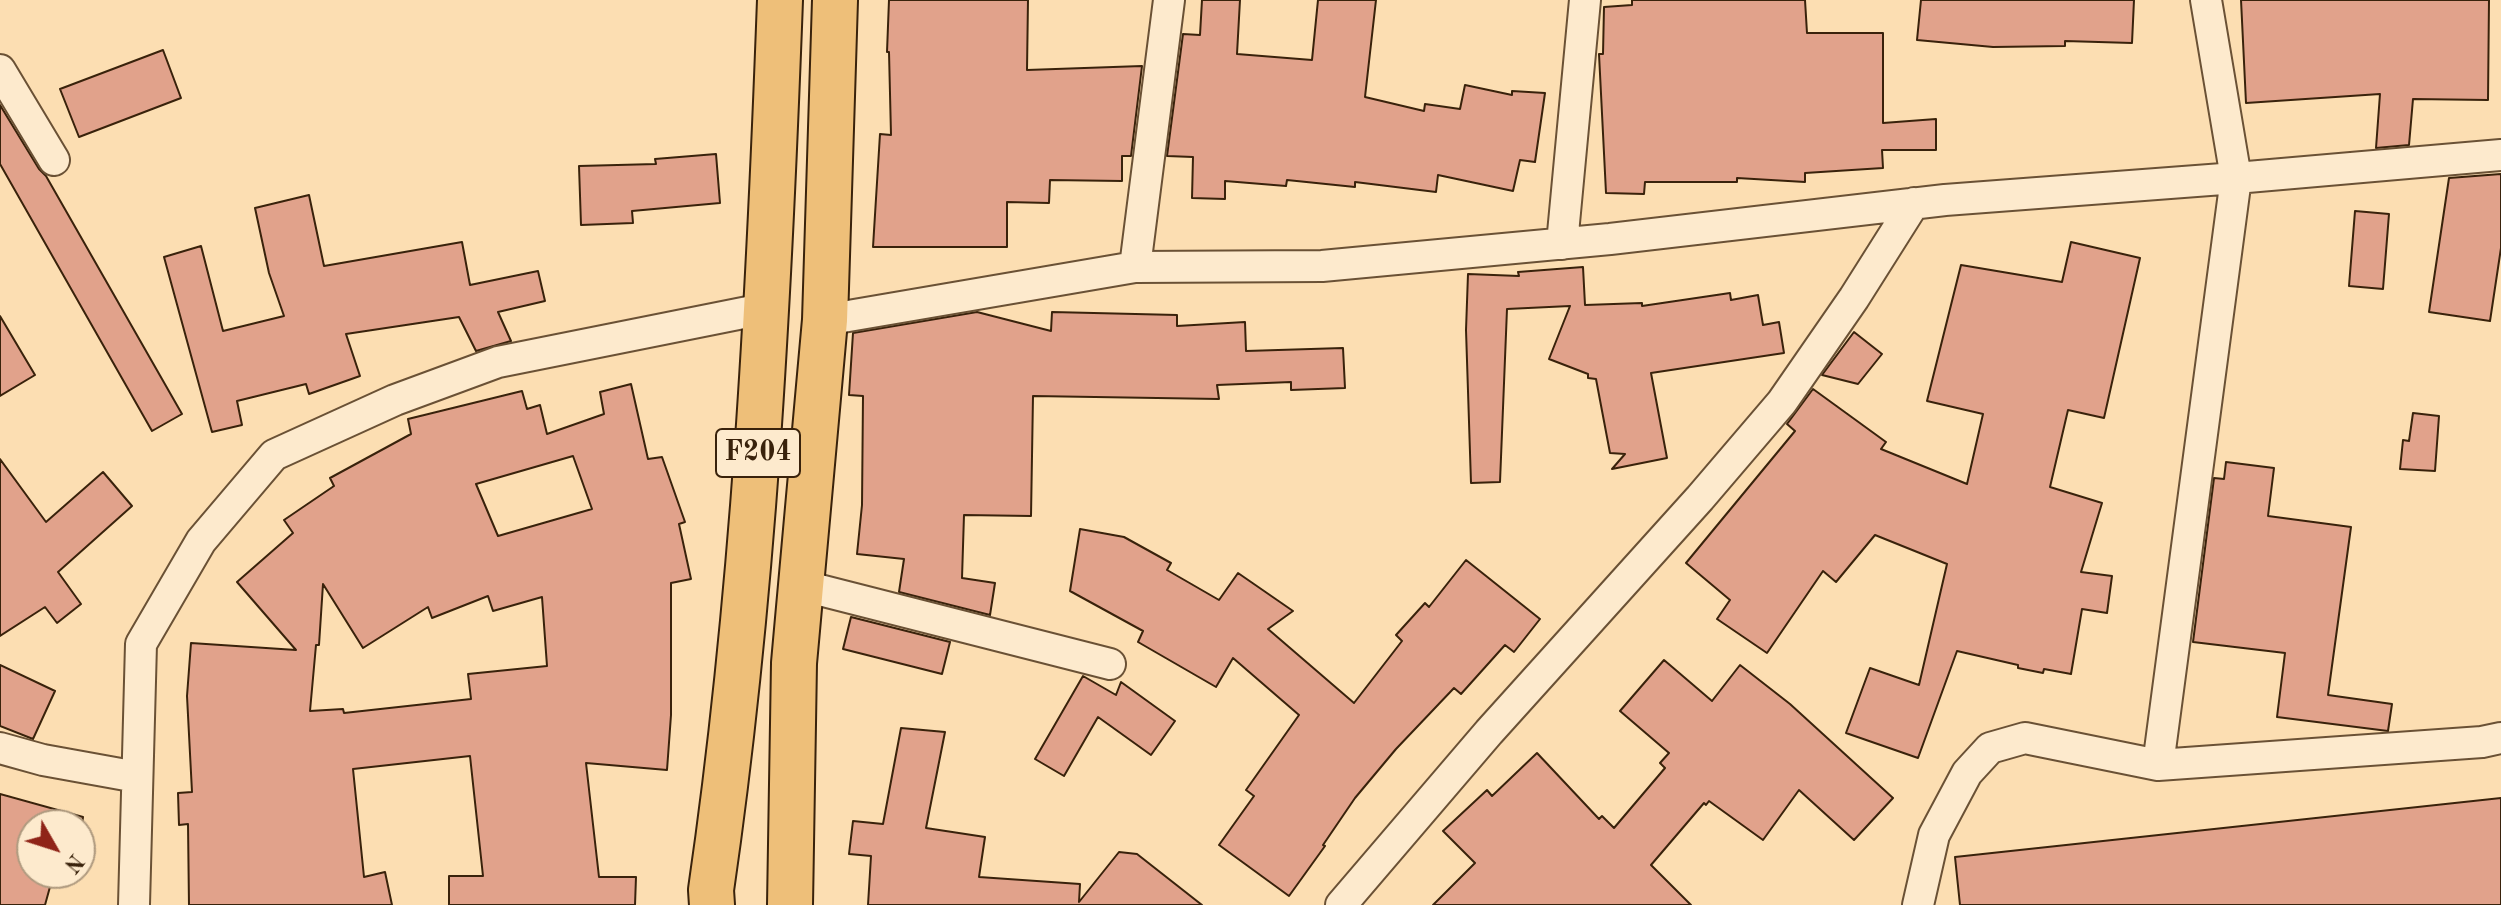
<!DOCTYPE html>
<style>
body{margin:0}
#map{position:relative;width:2501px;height:905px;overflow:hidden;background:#fcdeb2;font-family:"Old Standard TT",serif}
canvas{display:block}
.north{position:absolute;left:16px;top:809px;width:80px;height:80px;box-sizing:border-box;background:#fdeacd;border:2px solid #af9a7f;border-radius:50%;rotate:129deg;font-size:22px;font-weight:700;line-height:32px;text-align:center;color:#39220b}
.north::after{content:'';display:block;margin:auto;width:28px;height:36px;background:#8f2418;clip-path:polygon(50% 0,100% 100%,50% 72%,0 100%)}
</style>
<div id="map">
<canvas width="2501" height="905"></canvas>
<div class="north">N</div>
</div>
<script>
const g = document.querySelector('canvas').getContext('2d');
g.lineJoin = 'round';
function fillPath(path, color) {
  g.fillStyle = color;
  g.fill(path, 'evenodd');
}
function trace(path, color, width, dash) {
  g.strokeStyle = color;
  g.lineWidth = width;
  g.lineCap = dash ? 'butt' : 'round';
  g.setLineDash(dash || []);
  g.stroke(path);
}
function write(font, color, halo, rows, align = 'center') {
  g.font = font + ' "Old Standard TT",serif';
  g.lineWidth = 6;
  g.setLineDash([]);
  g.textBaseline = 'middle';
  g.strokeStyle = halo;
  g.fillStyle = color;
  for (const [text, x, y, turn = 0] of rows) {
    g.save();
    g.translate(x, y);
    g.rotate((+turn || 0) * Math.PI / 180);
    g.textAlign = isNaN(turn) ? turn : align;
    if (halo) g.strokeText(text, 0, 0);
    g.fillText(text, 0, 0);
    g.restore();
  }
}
const building = new Path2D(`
 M889,0H1028L1027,70L1142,66L1131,156H1122V181L1050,180L1049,203L1007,202V247H873L880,134L891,135L889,52H887Z
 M1202,0H1240L1237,54L1312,60L1318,0H1376L1365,97L1424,111L1425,104L1460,109L1465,85L1512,95V91L1545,93L1535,162L1520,160L1513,191L1438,175L1436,192L1355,182V187L1287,180L1286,186L1225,181V199L1192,198L1193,157L1167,156L1183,34L1200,35Z
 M1632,0H1805L1807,33H1883V123L1936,119V150H1882L1883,168L1805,173V182L1737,178V182H1645L1644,194L1606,193L1599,54H1603L1604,7L1632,5Z
 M1921,0H2134L2132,43L2065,41V46L1993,47L1917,40Z
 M2241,0H2489L2488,100L2413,99L2409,145L2376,148L2380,94L2246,103Z
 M163,50L181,98L79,137L60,89Z
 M0,105L39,169L46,176L182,414L152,431L0,164Z
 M716,154L720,203L632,211L633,223L581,225L579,166L656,164L655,159Z
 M2501,174V248L2490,321L2429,312L2449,178Z
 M309,195L324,266L462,242L470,285L538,271L545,301L498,312L511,341L476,351L459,317L346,334L360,376L309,394L306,384L237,401L242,425L212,432L164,257L201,246L223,331L284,316L269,273L255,208Z
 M2355,211L2389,214L2383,289L2349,286Z
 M2071,242L2140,258L2104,418L2068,410L2050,487L2102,503L2081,572L2112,576L2107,613L2082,609L2071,674L2044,669L2043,673L2018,668V665L1957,651L1918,758L1846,733L1870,668L1919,685L1947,564L1875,535L1836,582L1823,571L1767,653L1717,619L1730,600L1686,563L1795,431L1787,424L1813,389L1886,442L1881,449L1967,484L1983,414L1927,401L1961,265L2062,282Z
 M1583,267L1585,305L1642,303V306L1730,293L1731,300L1758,295L1763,325L1779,322L1784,353L1651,373L1667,458L1612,469L1625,454L1610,453L1596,379L1588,378V374L1549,359L1570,306L1507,309L1500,482L1471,483L1466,330L1468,274L1519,276L1518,272Z
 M977,312L1051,331L1052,312L1177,315V326L1245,322L1246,351L1343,348L1345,388L1291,390V382L1217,385L1219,399L1033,396L1031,516L964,515L962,578L995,583L990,615L899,592L904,559L857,554L862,505L863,396L849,395L853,333Z
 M0,316L35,375L0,396Z
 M1854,332L1882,354L1858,384L1822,375Z
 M631,384L648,459L662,457L685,522L679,524L691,579L671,583V715L667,770L586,763L599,877H636L635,905H449V876H483L470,756L353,769L364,877L385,872L392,905H189L188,824L179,825L178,793L192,792L187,696L191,643L296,650L237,582L293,533L284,520L334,486L330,478L411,434L408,419L522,391L527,409L540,405L547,434L604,414L600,392ZM573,456L592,509L498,536L476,484ZM323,584L363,648L428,607L432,618L488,596L493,611L542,597L547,666L468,674L471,699L344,713L343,709L310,711L316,645H319Z
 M2413,413L2439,416L2435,471L2400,469L2403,440L2409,441Z
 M0,459L46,522L103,472L132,506L58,572L81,604L57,623L45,607L0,636Z
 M2226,462L2274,468L2268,516L2351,527L2328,695L2392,704L2388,731L2277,717L2285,653L2193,642L2214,478L2224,479Z
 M1080,529L1124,537L1171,563L1167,570L1219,600L1238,573L1293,611L1268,629L1354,703L1402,641L1396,635L1425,603L1429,607L1466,560L1540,619L1514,652L1505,645L1461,694L1454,688L1396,749L1355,798L1323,845L1325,846L1289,896L1219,845L1254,796L1246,790L1299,715L1233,658L1216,687L1138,642L1143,631L1070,591Z
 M851,617L950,642L942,674L843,649Z
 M1664,660L1712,701L1740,665L1790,704L1893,798L1854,840L1799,790L1763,840L1709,801L1706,805L1704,803L1651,865L1691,905H1433L1475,863L1443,831L1487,790L1492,796L1537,753L1599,819L1602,816L1614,828L1665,768L1660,763L1669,753L1620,711Z
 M0,665L55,691L33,739L0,726Z
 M1083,676L1116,695L1121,682L1175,721L1151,755L1098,717L1064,776L1035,759Z
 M901,728L945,732L926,828L985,837L979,877L1080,884L1079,902L1119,852L1137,854L1202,905H868L871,856L849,854L853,821L883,824Z
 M0,794L83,817L82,825H32V873L53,876L45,905H0Z
 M2501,798V905H1960L1955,857Z`);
fillPath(building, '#e1a28b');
trace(building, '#39220b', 2);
const minor = new Path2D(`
 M0,70L54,160
 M1562,244L1585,0
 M1135,267L1169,0
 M825,320L1135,267L1322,266L1610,239L1945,200L2236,178L2501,155
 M800,585L1110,664
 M0,748L43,760L137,777
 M2158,765L2236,178L2206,0
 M134,905L141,644L201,541L274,455L395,400L498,362L768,308
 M1341,905L1489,732L1700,498L1782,402L1854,298L1914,203
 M1918,905L1934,835L1967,773L1990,748L2025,738L2158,765L2482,742L2501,738`);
const primary = new Path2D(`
 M712,905L711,890C754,595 769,298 780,0
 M790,905L794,663L825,320L835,0`);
trace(minor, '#6a5135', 34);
trace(primary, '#39220b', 48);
trace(minor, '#fdeacd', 30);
trace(primary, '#eebf79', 44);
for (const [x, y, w] of [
 [758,453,84]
]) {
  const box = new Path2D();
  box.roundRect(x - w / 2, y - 24, w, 48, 6);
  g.fillStyle = '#fdeacd';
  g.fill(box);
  trace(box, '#39220b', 2);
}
write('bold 28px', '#39220b', null, [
 ["F204",758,453]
]);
</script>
